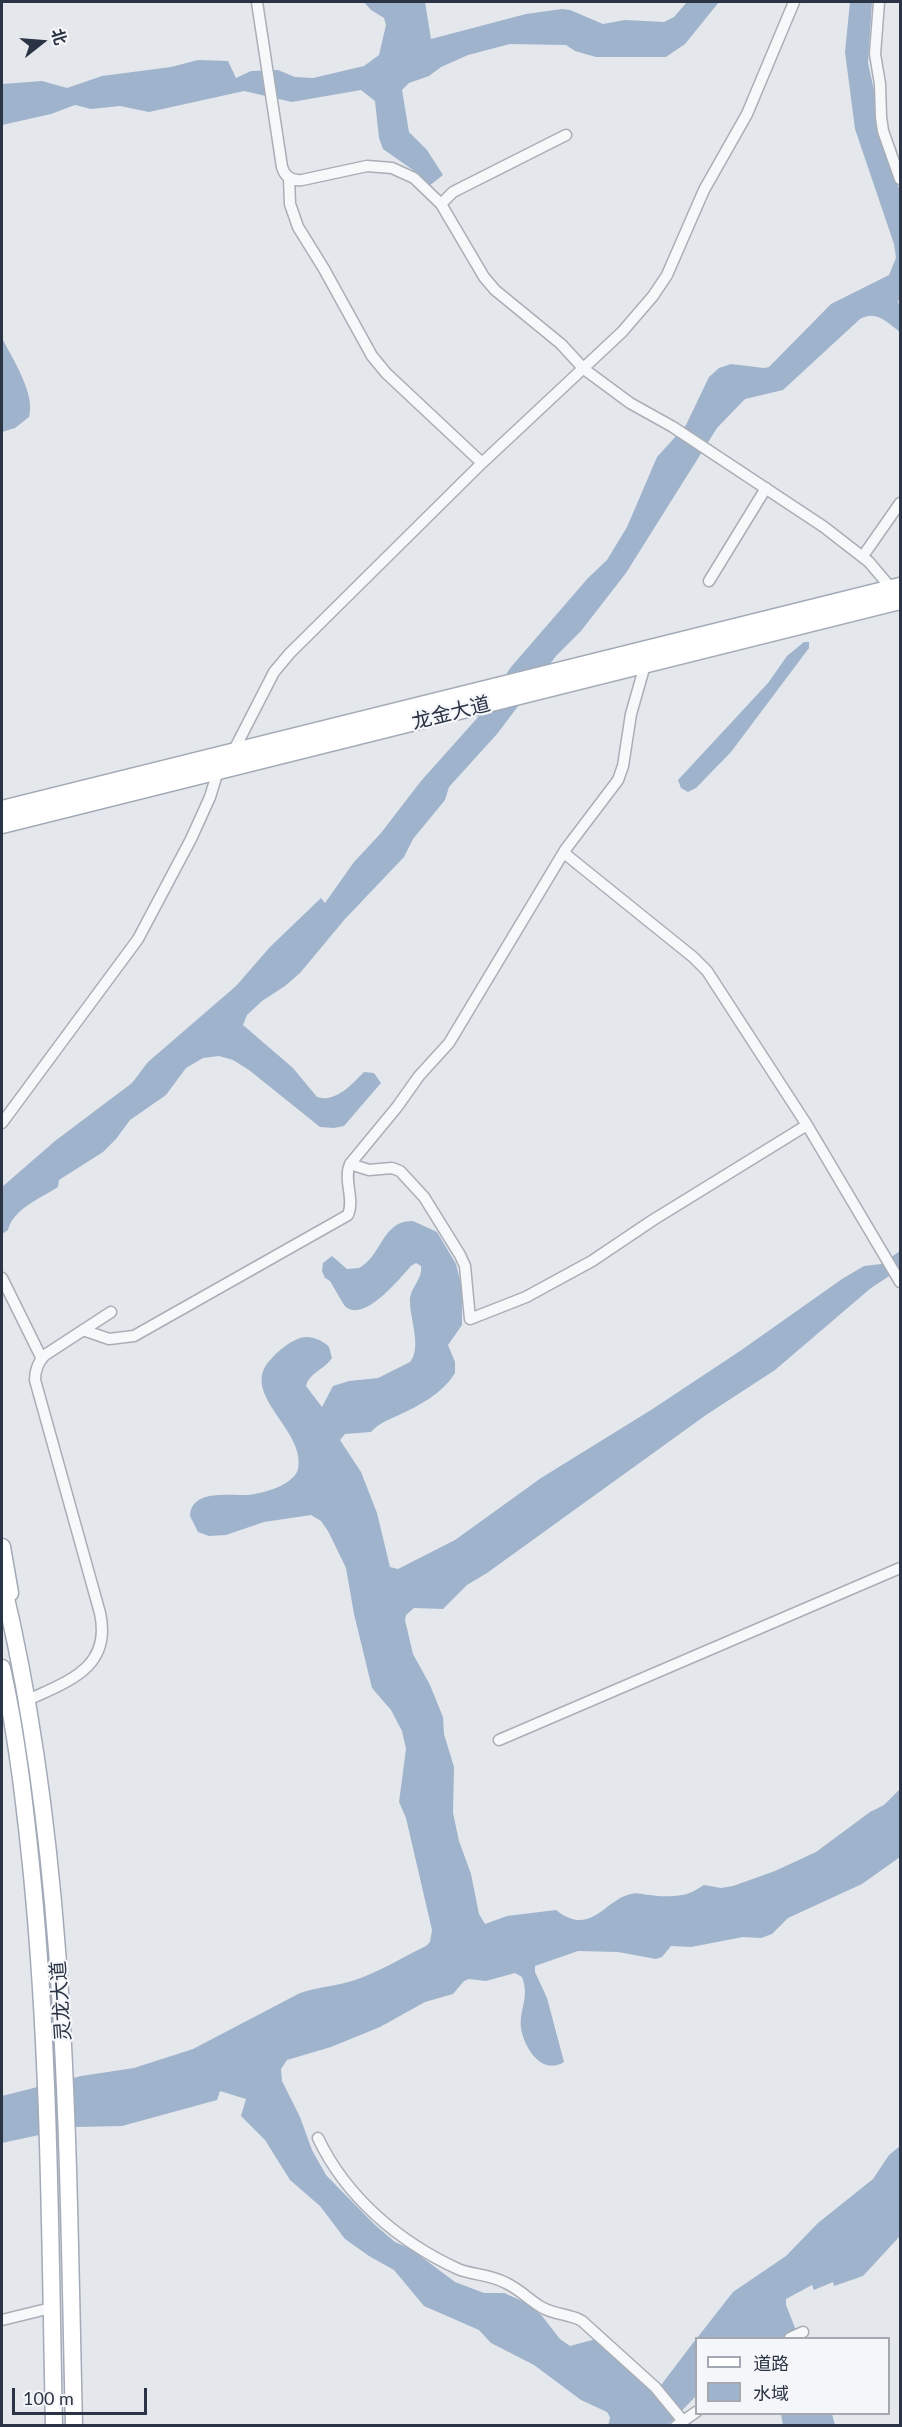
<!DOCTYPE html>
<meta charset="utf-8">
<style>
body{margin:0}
#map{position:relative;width:902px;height:2427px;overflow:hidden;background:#e4e7ec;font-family:Lato,"Noto Sans SC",sans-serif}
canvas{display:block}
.frame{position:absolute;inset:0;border:3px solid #2b3445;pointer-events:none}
.legend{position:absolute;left:695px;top:2337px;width:195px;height:78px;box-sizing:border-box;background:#f4f6f9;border:2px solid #a4a8b1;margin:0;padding:8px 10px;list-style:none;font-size:18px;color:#2b3445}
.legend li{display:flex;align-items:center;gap:12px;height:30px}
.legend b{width:30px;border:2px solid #a4a8b1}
.north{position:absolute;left:12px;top:12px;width:60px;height:60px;-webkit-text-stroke:4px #f4f6f9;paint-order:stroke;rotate:73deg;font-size:16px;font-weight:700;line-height:24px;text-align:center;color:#2b3445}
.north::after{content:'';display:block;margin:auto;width:21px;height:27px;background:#2b3445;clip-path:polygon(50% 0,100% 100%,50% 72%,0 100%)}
.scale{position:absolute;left:12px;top:2388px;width:135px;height:27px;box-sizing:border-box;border:3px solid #2b3445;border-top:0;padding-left:8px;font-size:18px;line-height:21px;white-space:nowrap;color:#2b3445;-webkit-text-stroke:4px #f4f6f9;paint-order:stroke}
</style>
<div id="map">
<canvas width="902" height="2427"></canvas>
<div class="frame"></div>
<ul class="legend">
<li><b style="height:8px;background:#fff"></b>道路</li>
<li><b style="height:16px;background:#9fb4cc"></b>水域</li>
</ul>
<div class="north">北</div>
<div class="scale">100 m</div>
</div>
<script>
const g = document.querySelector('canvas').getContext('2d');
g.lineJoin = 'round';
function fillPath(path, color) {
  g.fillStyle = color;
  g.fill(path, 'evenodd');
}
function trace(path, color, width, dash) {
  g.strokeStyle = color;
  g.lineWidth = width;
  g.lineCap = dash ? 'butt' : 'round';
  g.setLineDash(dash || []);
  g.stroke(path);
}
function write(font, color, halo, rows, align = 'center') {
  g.font = font + ' Lato,"Noto Sans SC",sans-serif';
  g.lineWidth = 4.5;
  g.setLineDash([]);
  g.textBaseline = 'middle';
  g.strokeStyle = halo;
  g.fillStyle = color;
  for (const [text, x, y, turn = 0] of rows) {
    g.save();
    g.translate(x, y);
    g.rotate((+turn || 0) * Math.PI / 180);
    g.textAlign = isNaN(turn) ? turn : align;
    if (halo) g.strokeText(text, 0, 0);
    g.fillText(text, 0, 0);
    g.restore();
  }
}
fillPath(new Path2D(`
 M364,2H425L431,39L526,14L562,9L570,10L603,24L625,20L664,22L674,17L687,2H719L685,44L666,57H596L575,51L566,45L510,44L468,55L441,67L429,76L409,83L402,90L409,132L427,150L443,175L429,186L413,170L383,149L379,138L375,101L361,90L292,102L244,91L149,112L120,106L91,109L75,105L51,114L2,125V84L42,81L67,88L102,76L171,67L198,60L228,61L236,78L251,71L278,70L295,77L313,78L364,66L379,55L386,25L384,18L371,10Z
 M850,2H872L868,63L876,99L878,132L900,191V297L898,302L900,307V332C886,322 877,310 860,319L783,390L745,399L717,428L626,573L581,631L556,656L497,734L449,787L445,800L413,839L404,857L345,919L300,973L285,986L262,1001L247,1015L243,1025L293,1068L317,1097C336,1103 352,1084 364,1072L374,1073L381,1083L344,1126L334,1128L320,1127L249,1070L233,1060L219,1056L203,1058L186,1068L166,1095L130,1120L116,1139L103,1152L59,1180L58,1187C41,1198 13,1209 8,1230L2,1234V1187L55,1141L132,1083L148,1062L236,986L270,947L321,898L325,903L354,862L381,833L421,781L479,716L511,667L588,578L607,560L627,527L657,457L686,425L709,377L719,368L731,364L764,368L769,367L831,304L889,275L896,258L894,244L855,129L845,52Z
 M2,338C12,358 36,394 29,417L15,428L2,432Z
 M804,642H809V648L731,752L696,788L688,792L681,788L678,780L768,683L787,656Z
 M413,1221L437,1232L456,1264L462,1288V1325L448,1345L455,1362V1373C442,1394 420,1405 399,1415C388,1420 379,1423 371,1432L345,1434L340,1440L361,1472L377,1513L390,1567L398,1569L455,1540L541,1478L651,1410L740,1351L842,1279L864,1266L881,1264L900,1251V1269L871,1288L775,1370L706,1415L487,1573L467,1585L443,1609L414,1608L406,1615L405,1620L413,1654L430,1685L443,1717L444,1734L454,1767L453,1813L459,1841L471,1874L479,1914L485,1924L507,1916L556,1910C591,1938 605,1899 631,1894C638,1892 643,1895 650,1895C661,1897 682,1897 692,1892C697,1890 700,1887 704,1885L721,1888L733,1886L775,1871L816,1852L870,1812L884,1805L900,1789V1857L862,1884L788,1918L772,1934L761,1938L743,1937L691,1947L671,1946L662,1957L656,1959L618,1952L578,1951L535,1966V1972L547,1998L564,2062C542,2076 524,2048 521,2028C519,2008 530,1999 522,1977L515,1973L486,1981L469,1979L464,1981L453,1994L425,2002L380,2027L331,2047L287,2060L281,2069L282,2081L300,2117L312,2150L326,2175L374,2224L395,2242L411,2249L455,2282L484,2293H504L529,2304L542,2316L560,2339L570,2346L596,2339L655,2393L696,2339V2396L668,2425H606L609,2423L610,2417L607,2412L581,2400L534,2365L491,2343L479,2330L424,2306L394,2270L369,2256L345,2239L320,2206L290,2180L265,2140L241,2116L246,2099L220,2091L217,2100L122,2126L76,2127L2,2143V2096L81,2076L134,2068L193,2049L300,1993C318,1987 337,1986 355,1980C379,1972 403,1957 426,1946L430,1942L432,1930L406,1818L399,1802L406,1749L402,1731L391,1710L372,1688L354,1614L346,1568L328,1531L321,1521L311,1515L264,1522L226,1535L209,1536L198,1532L190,1516C191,1489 229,1496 247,1495C262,1494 294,1485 298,1469C307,1430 237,1394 271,1359C279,1350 289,1342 300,1338C310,1335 322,1340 329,1347L332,1358C325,1369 309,1373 306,1386L322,1407L333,1386L349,1381L378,1378L410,1362C422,1348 410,1319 410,1302C409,1288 423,1280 421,1266L416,1263L411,1266C400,1278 362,1326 344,1305L330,1281L325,1278L322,1271L323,1263L332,1256L347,1269L359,1268C382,1256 382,1220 413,1221Z
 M900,2146V2236L863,2276L834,2286L833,2282L814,2290L812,2285L786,2299V2305L799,2338H697L733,2292L786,2256L818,2223L873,2179L889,2155Z
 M781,2414H832L835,2425H783Z`), '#9fb4cc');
const street = new Path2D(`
 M257,2L282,167C285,177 292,181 302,180L367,166L392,168L414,178L441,204L484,277L495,290L561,344L584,369L630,403L673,427L824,527L869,562L891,588
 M879,2L875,54L880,84L881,117L883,131L900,179
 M289,178L290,204L298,227L324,269L372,356L386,373L482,463
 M441,204L453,192L566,135
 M863,556L900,503
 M709,581L766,488
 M233,752L274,672L290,653L482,463L622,332L653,296L667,275L704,190L747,114L794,2
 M564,853L693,957L707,971L807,1125L900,1282
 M2,1123L138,939L191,839L210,797L218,771
 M350,1164L369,1170L392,1168L400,1171L424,1197L460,1255L465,1266L470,1319L526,1297L592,1261L653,1220L807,1125
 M2,1278L42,1359
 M83,1330L109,1339L134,1336L348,1215C355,1199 343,1180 350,1164L397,1107L419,1076L449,1043L565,850L618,780L623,766L631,714L645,665
 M28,1700C68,1681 112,1668 100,1613L35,1380C35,1370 38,1362 45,1355L111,1312
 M499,1740L900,1568
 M318,2138C346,2197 399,2242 458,2269C472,2275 489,2274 506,2283C521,2290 530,2301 543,2308C556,2315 570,2314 582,2321L655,2387L683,2421
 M2,2320L51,2308
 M790,2338L803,2332
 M676,2426L696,2412`);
const primary = new Path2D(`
 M2,809L900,586
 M2,825L900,601
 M2,1547L10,1593
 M2,1581C69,1858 67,2142 74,2426
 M2,1668C17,1736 25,1806 32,1875C50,2058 50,2242 54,2426`);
trace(street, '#a9aeb7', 13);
trace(primary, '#a3abb8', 19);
trace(street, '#f7f8fa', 10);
trace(primary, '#fff', 16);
write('20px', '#2b3445', '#f4f6f9', [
 ["龙金大道",451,713,-14],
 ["灵龙大道",61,2001,-94]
]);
</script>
